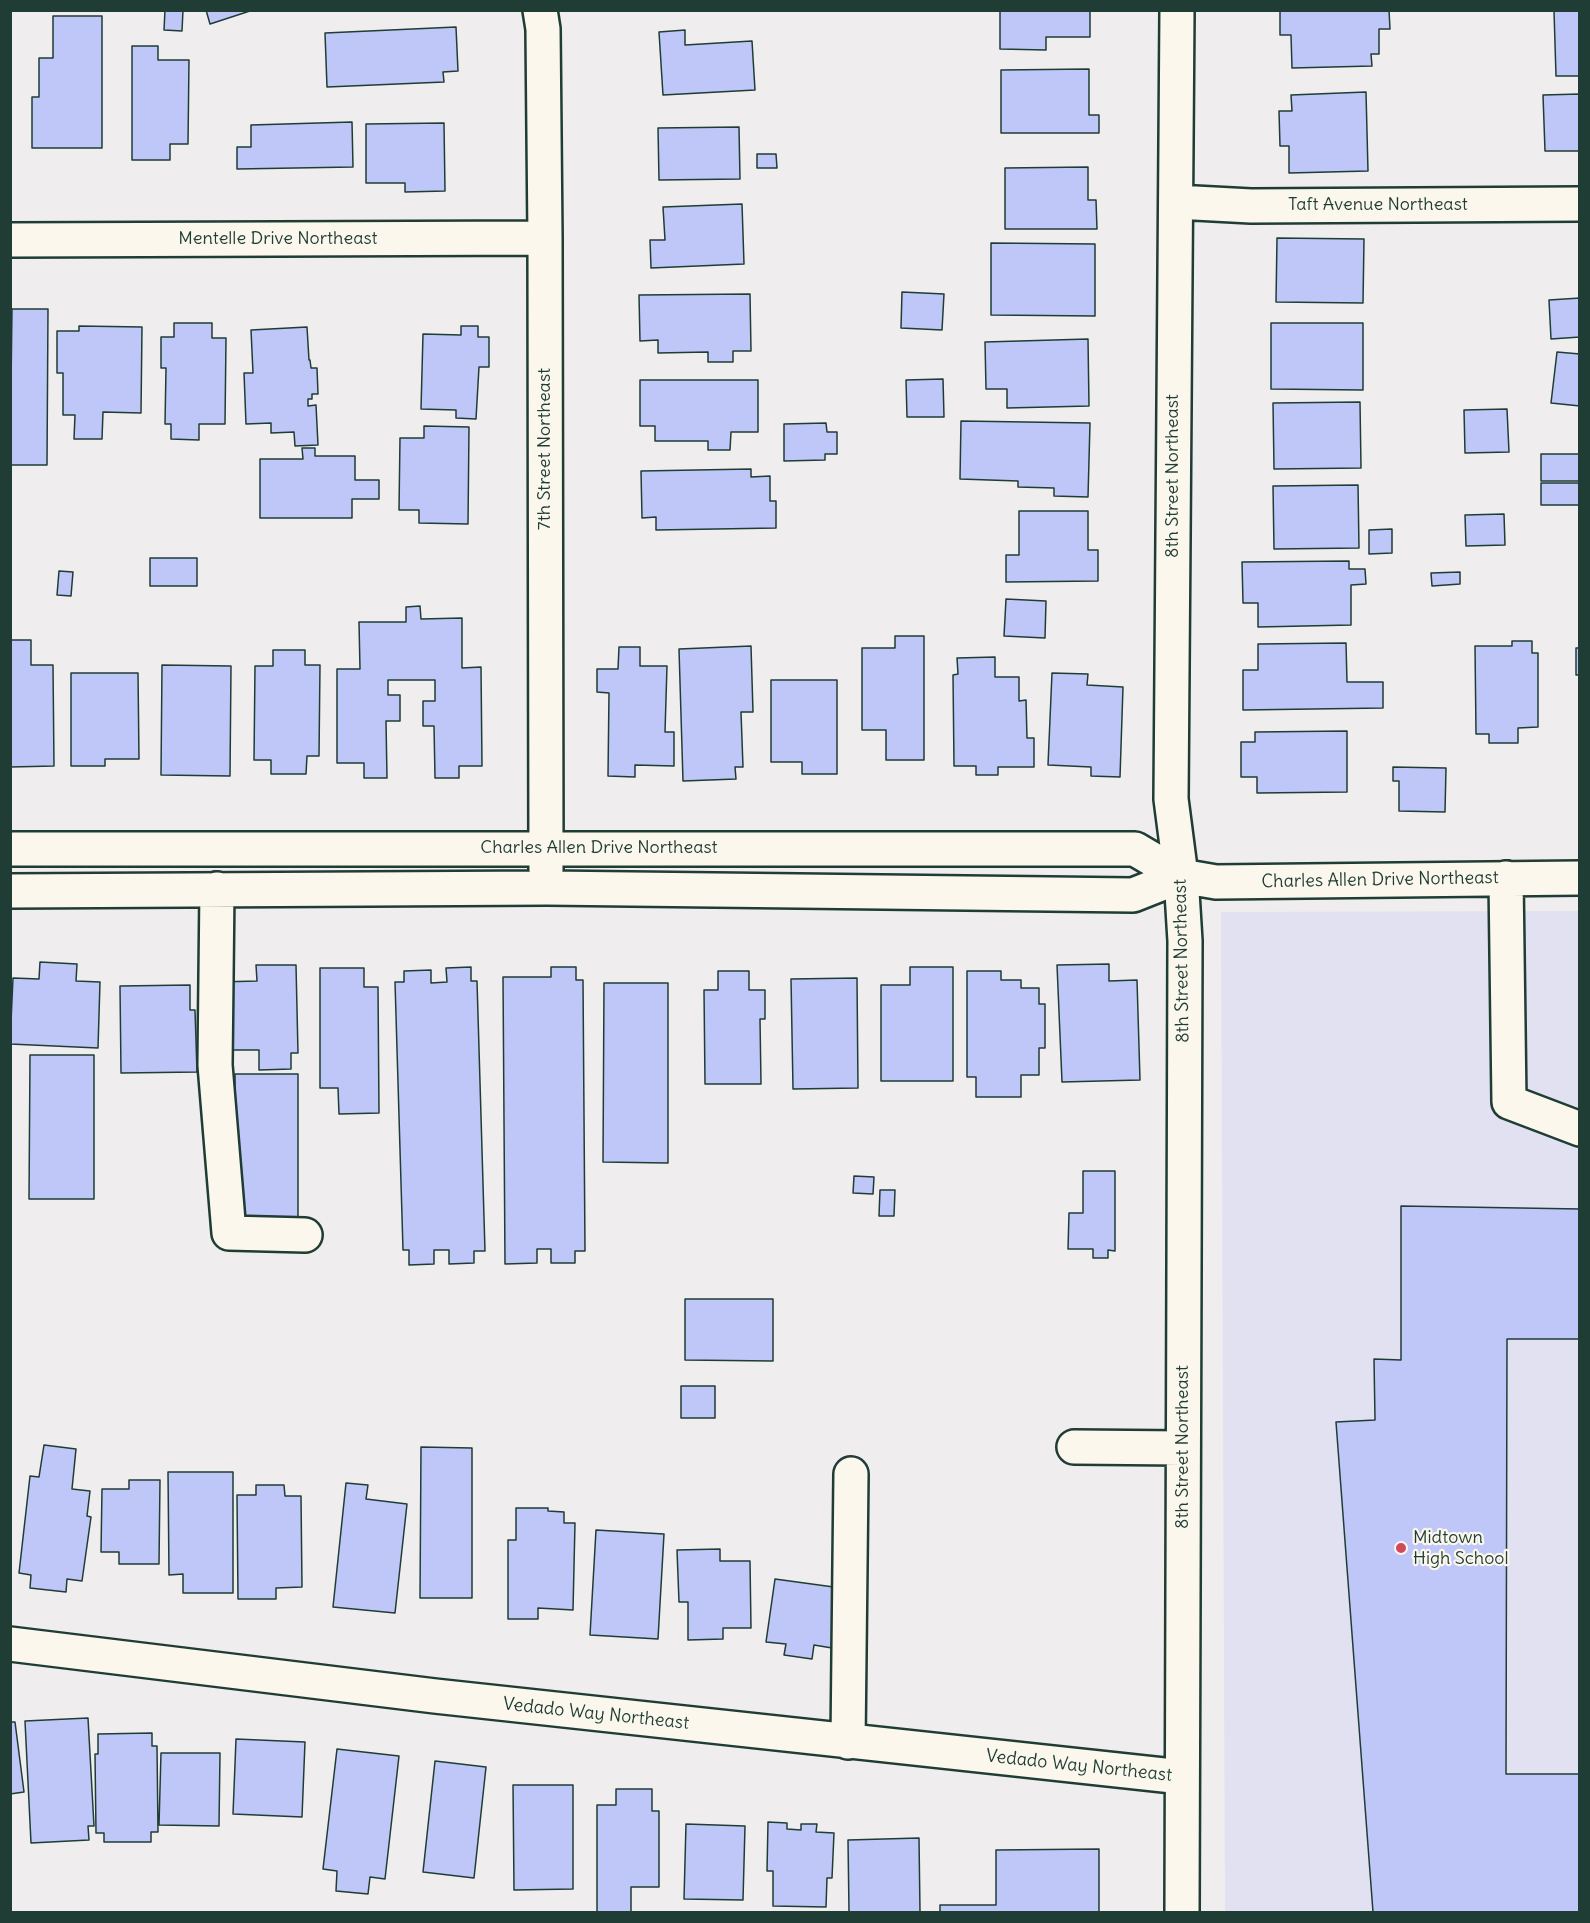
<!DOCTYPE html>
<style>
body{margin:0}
#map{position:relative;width:1590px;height:1923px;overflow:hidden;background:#efedee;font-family:Delius,sans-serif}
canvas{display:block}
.frame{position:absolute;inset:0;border:12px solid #1f3d34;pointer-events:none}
</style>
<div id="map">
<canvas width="1590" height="1923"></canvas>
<div class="frame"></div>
</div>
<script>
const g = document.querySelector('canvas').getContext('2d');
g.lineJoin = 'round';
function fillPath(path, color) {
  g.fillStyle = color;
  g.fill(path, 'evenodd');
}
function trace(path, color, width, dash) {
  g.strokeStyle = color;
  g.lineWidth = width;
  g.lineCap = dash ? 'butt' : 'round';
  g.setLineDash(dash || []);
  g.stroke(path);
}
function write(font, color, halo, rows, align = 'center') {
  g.font = font + ' Delius,sans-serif';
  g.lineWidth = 4.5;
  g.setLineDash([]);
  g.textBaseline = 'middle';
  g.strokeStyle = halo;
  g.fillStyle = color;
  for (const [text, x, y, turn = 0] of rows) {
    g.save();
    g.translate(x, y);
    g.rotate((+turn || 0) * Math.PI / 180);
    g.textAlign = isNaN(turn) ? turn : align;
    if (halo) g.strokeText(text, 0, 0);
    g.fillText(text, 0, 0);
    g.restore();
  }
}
fillPath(new Path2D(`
 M1579,911V1912H1225L1221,912Z`), '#e1e1f1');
const building = new Path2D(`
 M165,10H183L182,31L164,30Z
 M206,10H253L210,24Z
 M1000,10H1090V37H1046V50L1000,49Z
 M1280,10H1389L1390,29H1379V54H1371L1372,66L1292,68L1291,35H1280Z
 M1554,11H1580V76H1556Z
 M53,16H102V148H32V97H39V58H53Z
 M456,27L458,71L443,72L444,82L327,87L325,33Z
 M685,30V45L752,41L755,90L663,95L659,32Z
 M132,46H158V60H189L188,144H170V160H132Z
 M1089,69V115H1099V133H1001V70Z
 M1366,92L1368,171L1289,173V146H1280L1279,111H1292L1291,95Z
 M1580,94V151H1545L1543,95Z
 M352,122L353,167L237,169V147H251V125Z
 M444,123L445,191L405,192V183H366V124Z
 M739,127L740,179L659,180L658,128Z
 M757,154H776L777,168H757Z
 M1088,167V200H1096L1097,229H1005V168Z
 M742,204L744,264L651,268L650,240H665L663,207Z
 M1277,238L1364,239L1363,303L1276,302Z
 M991,243L1095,244V316L991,315Z
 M902,292L944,294L942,330L901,328Z
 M750,294L751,351H733V362H708V352L658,353V340L640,341L639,295Z
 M1580,298V337L1551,339L1549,300Z
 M12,309H48L47,465H10Z
 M174,323H212V338H226L225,424H199V440L171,439V424H165L166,368H161V337H174Z
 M1271,323H1363V390L1271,389Z
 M79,326L142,327L141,413L103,412L102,439H74L75,415H63V373H57V331H79Z
 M461,326H478V337H489V367H479L476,419L456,418V410L421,409L423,334L461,335Z
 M307,327L309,360H310L311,368H317L318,394H312V399H308V406L316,405L318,445L295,446L294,432L271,433V423L246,424L244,373H253L251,330Z
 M1088,339L1089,406L1007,408V389H986L985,342Z
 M1557,352L1580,354V406L1551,403Z
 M943,379L944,417H907L906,380Z
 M640,380H758V432H731L730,450H708V441H655V426H640Z
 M1360,402L1361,468L1274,469L1273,403Z
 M1507,409L1509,452L1465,453L1464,410Z
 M961,421L1090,423L1088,497L1054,496V488L1018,487V481L960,479Z
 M826,423L827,432H837V454H825V460L784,461V424Z
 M424,426L469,427L468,524L419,523V510H399L400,438H424Z
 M302,448H315V456H355V480H379V499H352V518H260V459H303Z
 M1541,454H1580V481H1541Z
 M751,469V477L770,476V501H776V528L656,530V517L642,518L641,471Z
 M1541,483H1580V505H1541Z
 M1358,485L1359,548L1274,549L1273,486Z
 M1019,511H1088V550H1098V581L1006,582V555H1019Z
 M1504,514L1505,545L1466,546L1465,515Z
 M1392,529V553L1369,554V530Z
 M150,558H197V586H150Z
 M1349,561V569H1365L1366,584L1351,585V625L1258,627V603H1243L1242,562Z
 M59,571L73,572L71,596L57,595Z
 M1460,572V584L1432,586L1431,573Z
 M1006,599L1046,601L1045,638L1004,636Z
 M420,606L421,619L462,618V668L481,667L482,766H459V778H435L434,726H423V701H435V680H388V695H400V721H386L387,778H364V763H337V669H360L359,622H406V607Z
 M895,636H924V760H886V730H862V648H895Z
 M10,640H31V665H53L54,766L10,767Z
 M1512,641H1532V653H1538V727L1518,728V743H1489V734H1476L1475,646H1512Z
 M1346,643L1347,682H1383V708L1243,710V670H1258V644Z
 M751,646L753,712H741L743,767H735L736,779L683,781L679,649Z
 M619,647H640V666H667L665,732H674V766L635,765V777L608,776L609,693L597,692V669H618Z
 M1576,648H1580V675H1576Z
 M273,650H305V665H320L319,756H307L306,774H271V760H254L255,666H273Z
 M995,657V677H1019V701L1026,700L1027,738H1034V767H998V775H976V766H954L953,675L958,674L957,658Z
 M162,665L231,666L230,776L161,775Z
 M71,673H138L139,759H105V766H71Z
 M1052,673L1088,674L1087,685L1123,687L1120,777L1091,776V767L1048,765Z
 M771,680H837V774H802V762H771Z
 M1347,731V792L1257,793V777H1241V742H1255V732Z
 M1393,767L1446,768L1445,812L1399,811V781H1393Z
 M40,962L77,964L76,981L100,982L98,1048L10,1044L13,978L39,979Z
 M1109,964V981L1137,980L1140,1080L1062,1082L1057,965Z
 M256,965H296L298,1053H291V1069L259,1070V1050H220L219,982L257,981Z
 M471,967V981H477L485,1251H474V1263L449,1264V1250H434V1264L409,1265V1250H403L395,982H404V971L431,970V983L447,982L446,968Z
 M551,967H576V980H583L585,1251H575V1263H551V1249H537V1263L505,1264L503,977H551Z
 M910,967H953V1081H881V985H910Z
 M320,968H364V987H378L379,1113L339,1114L338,1088H320Z
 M718,971H749V990H765V1019H760L761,1084H705L704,990H718Z
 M967,971H1001V980H1021V988H1039V1004H1045V1048H1039V1075H1021V1097H976V1077H967Z
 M857,978L858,1088L793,1089L791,979Z
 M604,983H668V1163L603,1162Z
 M190,985V1010H195L197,1072L121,1073L120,986Z
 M30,1055H94V1199H29Z
 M235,1074H298V1223H235Z
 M1083,1171H1115V1251L1108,1250V1258H1093V1249H1068L1069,1213H1083Z
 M854,1176L874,1177L873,1194L853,1193Z
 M880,1190H895L894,1216H879Z
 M1401,1206L1580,1209V1339H1507L1506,1774H1580V1912H1373L1336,1422L1375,1420L1374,1359L1401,1360Z
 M685,1299H773V1361L685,1360Z
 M681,1386H715V1418H681Z
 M44,1445L76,1449L72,1489L90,1491L87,1516L91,1517L82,1581L67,1579L66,1592L30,1588L31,1575L19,1573L30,1476L39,1477Z
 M421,1447L472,1448V1598H420Z
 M168,1472H233V1593H183V1574L169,1575Z
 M129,1480H160L159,1564H119V1552H101L102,1489H129Z
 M346,1483L368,1485L366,1499L407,1504L395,1613L333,1607Z
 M256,1485H284L285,1496H301L302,1587L276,1588V1599H238L237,1495H256Z
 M516,1508H548V1511L564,1512V1523H575L573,1610L538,1608V1619H508V1540H516Z
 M596,1530L664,1534L658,1639L590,1635Z
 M720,1549V1561H750L751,1628H723V1639L688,1640V1602H679L677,1550Z
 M775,1579L841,1588L832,1648L814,1645L812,1659L784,1655L786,1644L766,1642Z
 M88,1718L94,1826H88L89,1840L31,1843L25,1721Z
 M10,1722H15L24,1792L10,1794Z
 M152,1733V1746H157L158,1832H151V1842H104V1833H96L95,1754H98V1734Z
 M236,1739L305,1742L302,1817L233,1814Z
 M337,1749L399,1756L385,1879L370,1877L368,1894L336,1891L337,1871L323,1869Z
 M161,1753H220L219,1826L159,1825Z
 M435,1761L486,1767L474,1878L423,1872Z
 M513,1785H573V1889L514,1890Z
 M616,1789H652V1811H659V1887H631V1912H597V1805H616Z
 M768,1822L787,1823V1829L801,1830V1824H817L816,1832L834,1833L832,1878H827L826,1907L773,1906V1871H767Z
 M686,1824L745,1826L743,1900L684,1899Z
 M919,1838L920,1912H849L848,1840Z
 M1099,1849V1912H940V1905H996V1850Z`);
fillPath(building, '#bfc6f8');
trace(building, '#1f3d34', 1.5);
const minor = new Path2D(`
 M540,10L543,29L545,238L546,870
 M1177,10L1171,799L1181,876L1185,941L1182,1912
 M1176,202L1251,206L1580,204
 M10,240L545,238
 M10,849H1135L1181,876L1216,882L1580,878
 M1506,878L1509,1102L1580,1129
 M217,889L215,1065L229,1233L305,1235
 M10,891L547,888L1133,895L1181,876
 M1074,1447L1183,1448
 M10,1644L435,1696L1182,1777
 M848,1742L851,1474`);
trace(minor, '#1f3d34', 38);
trace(minor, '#fbf7ec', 33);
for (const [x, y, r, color] of [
 [1401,1548,6,"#d1495b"]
]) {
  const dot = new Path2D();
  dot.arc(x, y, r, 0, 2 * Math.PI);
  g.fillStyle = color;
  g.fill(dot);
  trace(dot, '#fbf7ec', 2);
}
write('18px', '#1f3d34', '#fbf7ec', [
 ["Taft Avenue Northeast",1378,205],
 ["Mentelle Drive Northeast",278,239],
 ["7th Street Northeast",545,449,-90],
 ["8th Street Northeast",1173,476,-90],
 ["Charles Allen Drive Northeast",599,848],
 ["Charles Allen Drive Northeast",1380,880,-1],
 ["8th Street Northeast",1182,961,-91],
 ["8th Street Northeast",1183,1447,-90],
 ["Vedado Way Northeast",596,1714,6],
 ["Vedado Way Northeast",1079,1766,6]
]);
write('18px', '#1f3d34', '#fbf7ec', [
 ["Midtown",1413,1538],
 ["High School",1413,1559]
], 'left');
</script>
